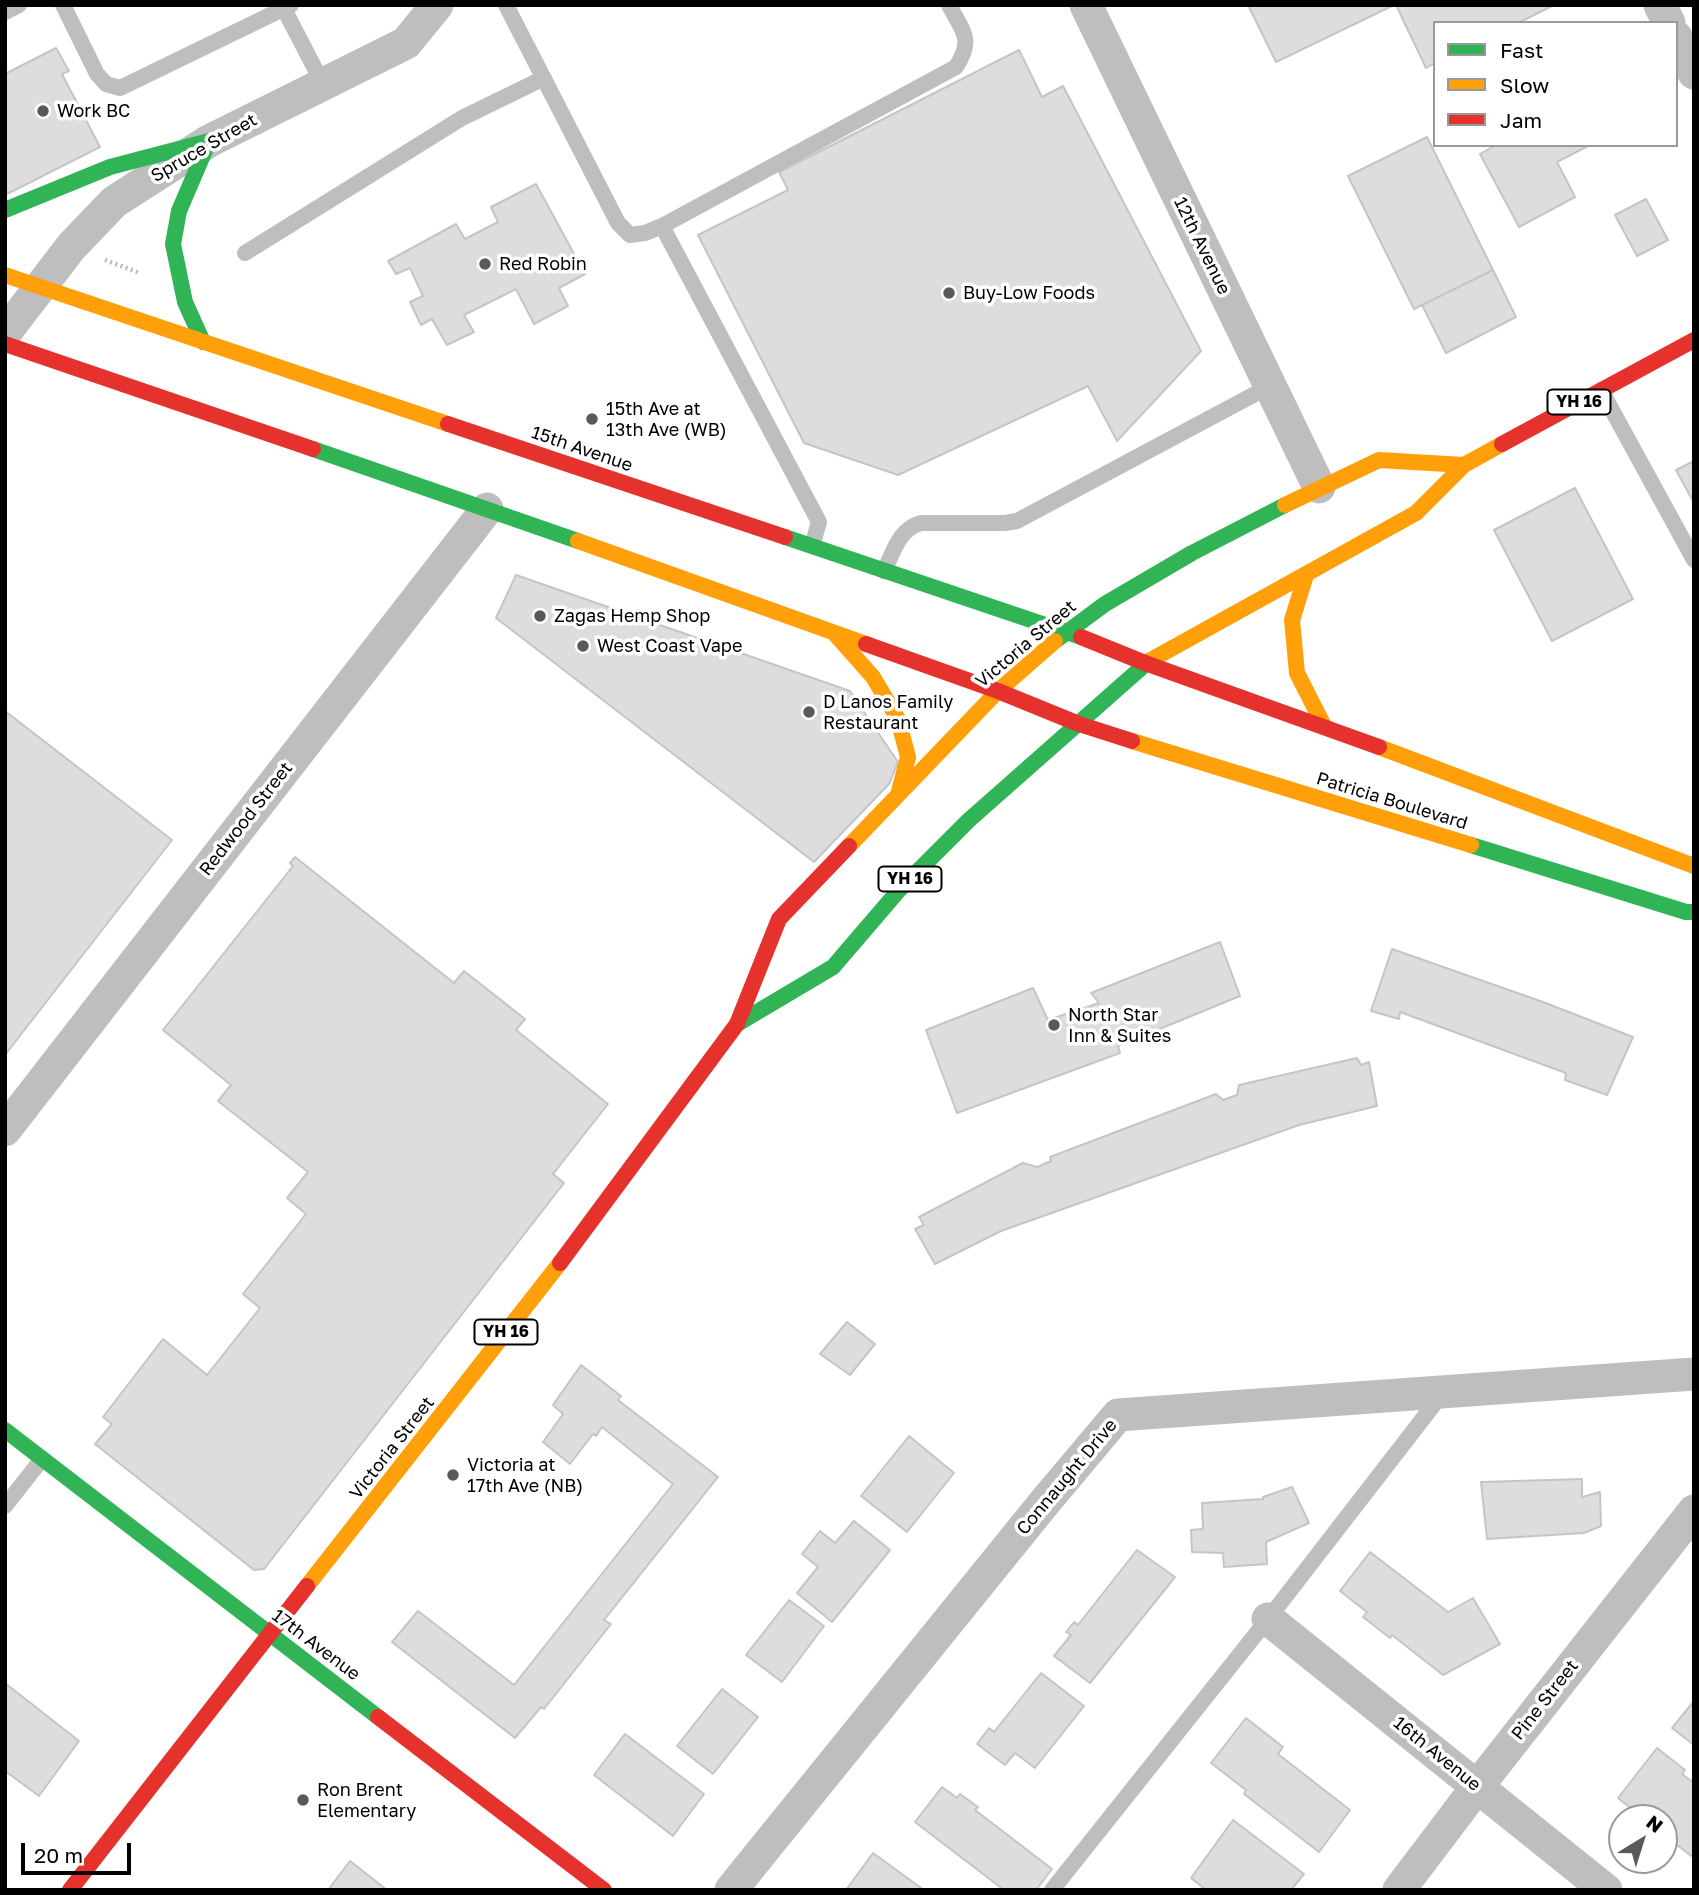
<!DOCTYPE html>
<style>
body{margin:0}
#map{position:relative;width:1699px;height:1895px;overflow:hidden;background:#fff;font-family:"Golos Text",sans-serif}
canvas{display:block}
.frame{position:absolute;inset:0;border:7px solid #000;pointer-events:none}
.legend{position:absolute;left:1433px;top:21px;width:245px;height:126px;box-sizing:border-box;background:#fff;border:2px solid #999;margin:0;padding:9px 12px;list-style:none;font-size:21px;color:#000}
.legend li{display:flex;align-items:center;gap:14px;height:35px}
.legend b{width:35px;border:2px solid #999}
.north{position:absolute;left:1608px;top:1804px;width:70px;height:70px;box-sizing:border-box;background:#fff;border:2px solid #999;border-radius:50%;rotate:38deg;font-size:19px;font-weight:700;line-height:28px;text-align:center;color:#000}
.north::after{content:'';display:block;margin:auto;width:24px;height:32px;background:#595959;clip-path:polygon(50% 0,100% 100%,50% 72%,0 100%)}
.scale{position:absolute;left:21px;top:1843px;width:110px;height:32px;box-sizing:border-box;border:4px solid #000;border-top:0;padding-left:9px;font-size:21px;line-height:24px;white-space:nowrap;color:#000;-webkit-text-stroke:5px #fff;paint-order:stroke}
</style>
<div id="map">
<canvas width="1699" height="1895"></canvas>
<div class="frame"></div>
<ul class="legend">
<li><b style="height:9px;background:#30b455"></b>Fast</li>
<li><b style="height:9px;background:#ff9f0a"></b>Slow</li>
<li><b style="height:9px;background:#e5322d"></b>Jam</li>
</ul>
<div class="north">N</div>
<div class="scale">20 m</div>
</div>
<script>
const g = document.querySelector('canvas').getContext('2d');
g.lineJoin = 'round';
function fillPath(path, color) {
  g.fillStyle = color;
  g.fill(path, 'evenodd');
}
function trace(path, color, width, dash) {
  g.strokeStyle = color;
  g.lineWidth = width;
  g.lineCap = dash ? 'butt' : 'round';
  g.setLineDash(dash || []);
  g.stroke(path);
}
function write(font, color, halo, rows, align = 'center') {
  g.font = font + ' "Golos Text",sans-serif';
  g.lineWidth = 7;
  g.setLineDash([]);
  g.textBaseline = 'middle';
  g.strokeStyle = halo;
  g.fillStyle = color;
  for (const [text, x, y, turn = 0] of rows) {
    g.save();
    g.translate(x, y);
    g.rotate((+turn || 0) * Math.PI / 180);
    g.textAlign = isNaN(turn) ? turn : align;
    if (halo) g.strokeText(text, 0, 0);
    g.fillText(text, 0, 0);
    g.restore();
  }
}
const building = new Path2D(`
 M1248,5H1394L1276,62Z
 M1396,5H1554L1518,23H1435V63L1426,68Z
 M56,48L69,71L62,74L100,147L5,195V74Z
 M1019,50L1042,97L1063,86L1201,351L1117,441L1088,386L898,475L804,443L698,235L788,190L779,172Z
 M1427,137L1493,270L1414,309L1348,176Z
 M1496,145H1590L1557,162L1575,197L1519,227L1480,154Z
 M536,184L585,274L559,288L568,306L534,324L516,289L464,315L474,332L447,345L432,319L421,325L410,302L423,296L410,268L396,274L388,261L456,224L465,239L498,222L491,207Z
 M1646,199L1668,240L1637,256L1615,215Z
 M1493,270L1516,317L1446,353L1422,305Z
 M1694,461V503L1676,470Z
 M1575,488L1633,599L1552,641L1494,530Z
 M516,575L850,691L898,762L889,784L814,862L496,618Z
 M5,711L172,840L5,1055Z
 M295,857L454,983L464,971L525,1019L516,1030L608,1104L553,1174L564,1183L264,1569L254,1570L95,1444L112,1424L103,1417L163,1339L207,1375L260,1308L243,1294L306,1214L287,1198L308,1172L218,1101L231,1085L163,1030L293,866L290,863Z
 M1220,942L1240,996L1118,1046L1120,1053L957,1113L926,1030L1033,988L1048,1020L1099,1003L1091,993Z
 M1392,949L1543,1002L1633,1037L1607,1095L1565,1080L1566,1073L1400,1012L1399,1019L1371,1011Z
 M1357,1058L1361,1065L1369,1062L1377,1106L1299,1125L1001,1231L935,1264L915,1229L924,1225L919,1217L1023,1163L1037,1167L1051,1161L1050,1157L1216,1094L1223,1100L1237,1095L1239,1085Z
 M847,1322L875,1344L850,1375L820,1354Z
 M581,1365L621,1396L618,1400L718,1477L604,1620L611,1624L544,1709L541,1707L515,1738L392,1642L418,1611L514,1685L673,1484L602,1427L596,1436L593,1434L570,1464L543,1442L563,1414L553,1405Z
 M909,1436L954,1473L907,1532L861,1496Z
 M1582,1479V1497L1600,1492L1601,1526L1584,1533L1487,1539L1481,1482Z
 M1292,1487L1309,1523L1266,1542L1267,1564L1224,1567L1223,1553L1192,1552L1191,1530L1203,1529L1202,1503L1263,1499V1497Z
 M854,1521L890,1550L832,1622L797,1593L818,1567L802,1554L820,1531L835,1543Z
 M1137,1550L1175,1577L1090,1683L1054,1656L1071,1635L1066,1632L1074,1622L1078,1625Z
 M1370,1552L1448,1612L1473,1598L1500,1644L1443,1675L1392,1635L1390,1638L1363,1617L1367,1612L1340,1591Z
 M789,1600L824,1626L782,1682L746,1655Z
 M1041,1673L1084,1706L1035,1768L1015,1753L1005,1765L977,1744L989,1728L994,1732Z
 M5,1683L79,1741L39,1796L5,1771Z
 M722,1689L758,1717L713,1774L677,1746Z
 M1694,1701V1745L1672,1728Z
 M1246,1718L1283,1747L1278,1754L1350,1810L1319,1852L1244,1794L1246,1790L1211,1763Z
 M625,1734L704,1794L673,1836L594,1775Z
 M1657,1748L1685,1770L1682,1774L1694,1783V1858L1664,1835V1818H1643L1618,1798Z
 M942,1787L957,1798L960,1794L978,1807L975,1810L1052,1869L1036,1890H1004L915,1822Z
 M1233,1820L1304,1874L1291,1890H1206L1191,1878Z
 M873,1853L924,1890H846Z
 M350,1861L387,1890H328Z`);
fillPath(building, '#ddd');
trace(building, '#c5c5c5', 2);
trace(new Path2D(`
 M105,260L140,273`), '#b8b8b8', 4.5, [2, 3.5]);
trace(new Path2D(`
 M63,5L97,74L106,84L120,88L291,5
 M506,5L618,223L630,235L645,233L662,226L956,67C974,39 963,32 949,5
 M284,9L323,84
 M5,12L19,5
 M662,226L819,522L812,546
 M245,253L462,118L544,78
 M1601,390L1694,560
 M884,571C894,551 899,529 921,523H1005L1017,521L1270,386
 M5,1506L42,1459
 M1052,1890L1268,1619L1442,1394`), '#bebebe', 16);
trace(new Path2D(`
 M1086,5L1319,487
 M1660,5L1669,23
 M1676,37L1694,73
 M5,333L71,247L114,202L209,141L406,43L437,5
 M5,1130L487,509
 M1268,1619L1606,1890
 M731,1890L1044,1503L1118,1415L1694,1374
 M1399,1890L1477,1787L1694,1511`), '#bebebe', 33);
trace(new Path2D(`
 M5,210L110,167L209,141
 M203,342L185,302L173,244L179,211L209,141
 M313,449L578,541
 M785,537L1081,637
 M1055,641L1105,604L1192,553L1285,505
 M1471,845L1686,912H1694
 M737,1024L833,967L899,890L969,820L1149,661
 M5,1430L378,1717`), '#30b455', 16);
trace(new Path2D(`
 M5,275L448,424
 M1285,505L1379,460L1464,465
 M578,541L866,644
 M1306,575L1292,620L1297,673L1324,726
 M834,633L873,677L898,719L908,757L898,795
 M1149,661L1416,513L1464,465L1502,444
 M1132,741L1471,845
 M1379,747L1694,866
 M849,846L998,691L1055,641
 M307,1586L560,1263`), '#ff9f0a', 16);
trace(new Path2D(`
 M5,344L313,449
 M448,424L785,537
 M1502,444L1694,340
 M1081,637L1145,663L1379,747
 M866,644L998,691L1079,724L1132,741
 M560,1263L737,1024L779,919L849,846
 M378,1717L604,1890
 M70,1890L307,1586`), '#e5322d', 16);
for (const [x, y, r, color] of [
 [43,111,7,"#595959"],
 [485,264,7,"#595959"],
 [949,293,7,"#595959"],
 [592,419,7,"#595959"],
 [540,616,7,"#595959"],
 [583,646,7,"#595959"],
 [809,712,7,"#595959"],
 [1054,1025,7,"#595959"],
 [453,1475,7,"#595959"],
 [303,1800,7,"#595959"]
]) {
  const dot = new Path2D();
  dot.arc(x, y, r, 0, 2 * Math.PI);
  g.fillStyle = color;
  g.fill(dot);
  trace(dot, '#fff', 2.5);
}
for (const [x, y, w] of [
 [1579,402,63],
 [910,879,63],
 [506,1332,63]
]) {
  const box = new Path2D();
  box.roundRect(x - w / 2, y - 12.5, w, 25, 5);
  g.fillStyle = '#fff';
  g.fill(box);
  trace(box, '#000', 2);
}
write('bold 16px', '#000', null, [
 ["YH 16",1579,402],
 ["YH 16",910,879],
 ["YH 16",506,1332]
]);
write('18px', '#000', '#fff', [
 ["Work BC",57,111],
 ["Red Robin",499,264],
 ["Buy-Low Foods",963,293],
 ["15th Ave at",606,409],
 ["13th Ave (WB)",606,430],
 ["Zagas Hemp Shop",554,616],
 ["West Coast Vape",597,646],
 ["D Lanos Family",823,702],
 ["Restaurant",823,723],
 ["North Star",1068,1015],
 ["Inn & Suites",1068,1036],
 ["Victoria at",467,1465],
 ["17th Ave (NB)",467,1486],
 ["Ron Brent",317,1790],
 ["Elementary",317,1811]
], 'left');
write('18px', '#000', '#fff', [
 ["Spruce Street",204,148,-30],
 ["12th Avenue",1202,246,64],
 ["15th Avenue",582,449,19],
 ["Victoria Street",1026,644,-40],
 ["Patricia Boulevard",1392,801,17],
 ["Redwood Street",246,819,-52],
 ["Victoria Street",392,1448,-52],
 ["Connaught Drive",1067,1477,-50],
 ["17th Avenue",316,1645,37],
 ["Pine Street",1545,1700,-52],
 ["16th Avenue",1437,1754,39]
]);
</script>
